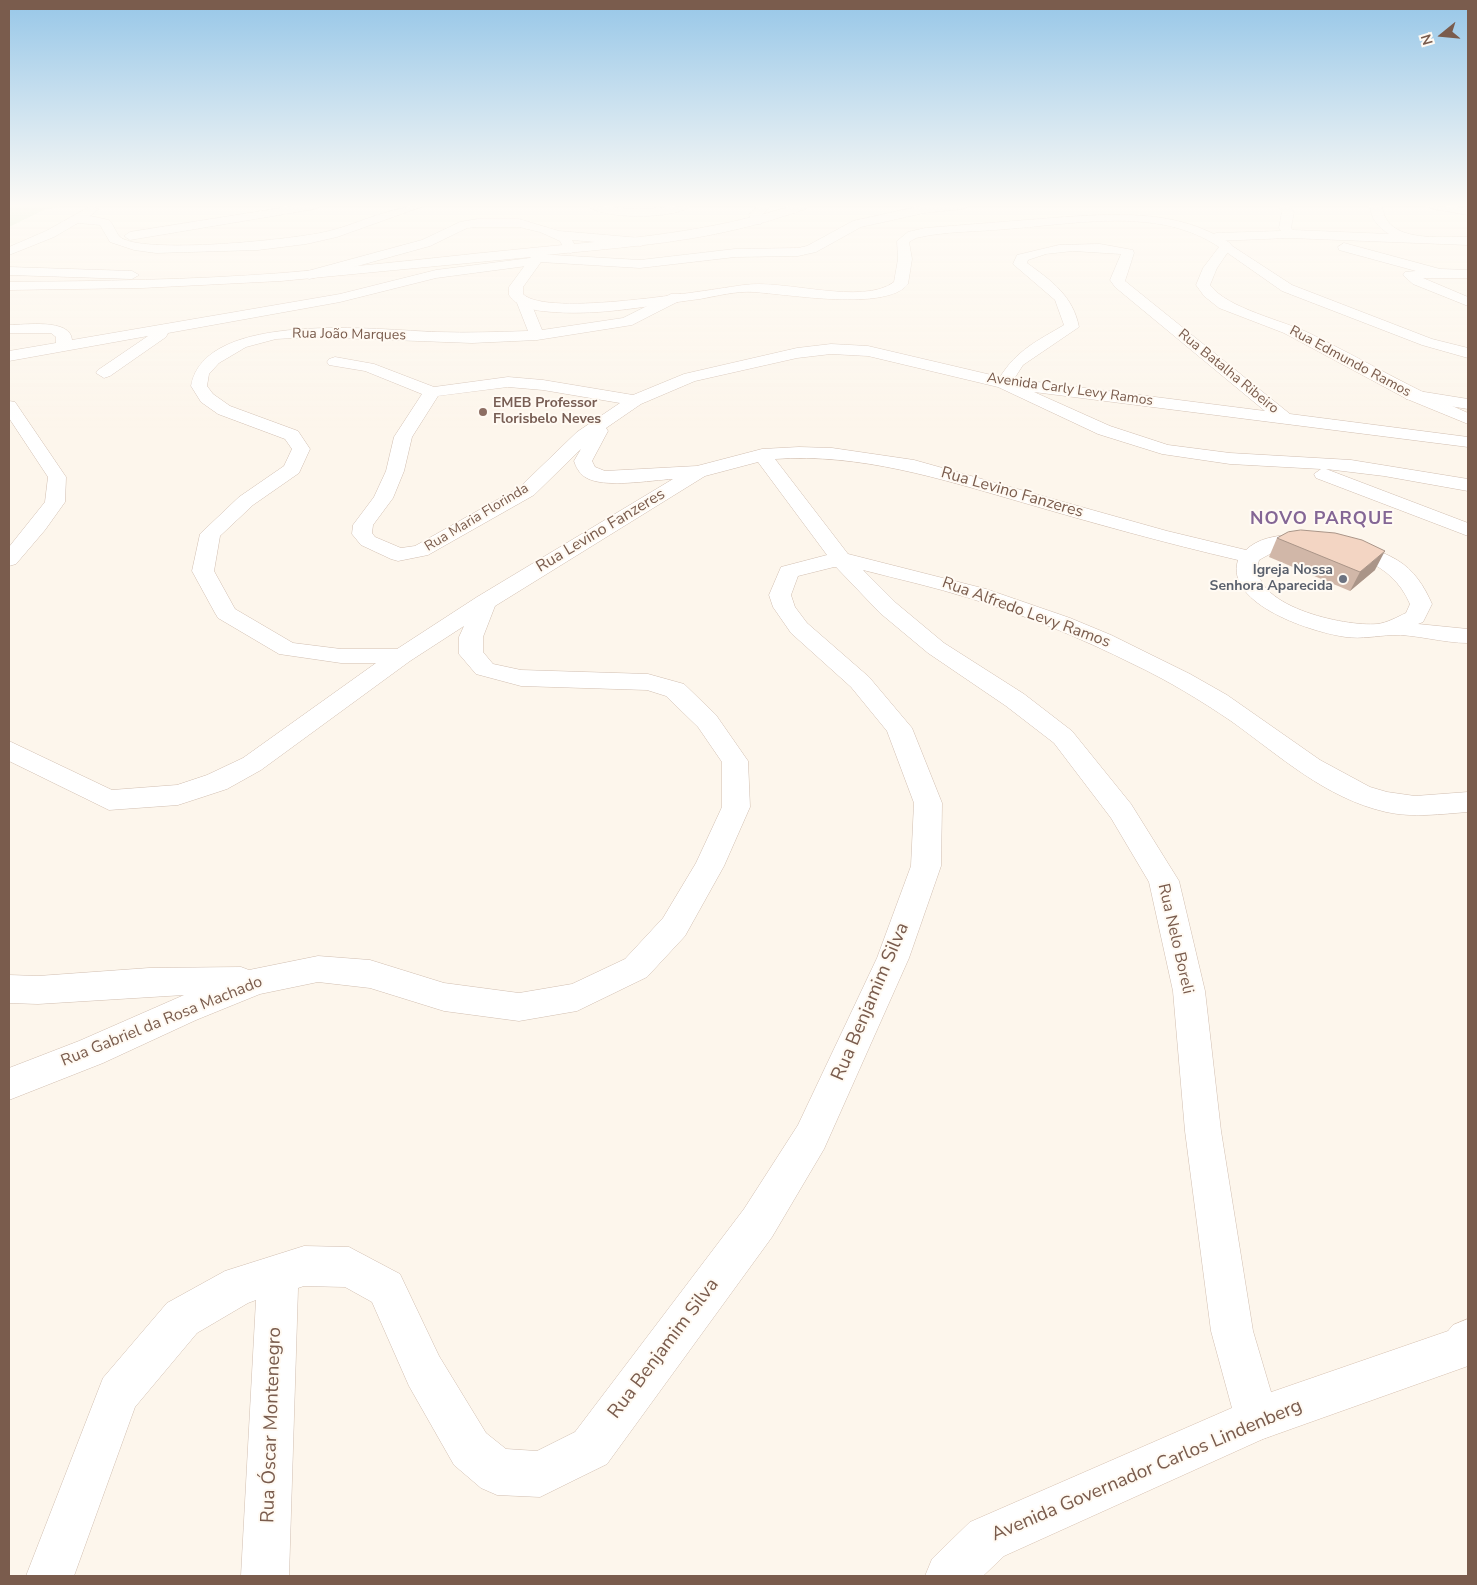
<!DOCTYPE html>
<meta charset="utf-8">
<style>
body{margin:0}
#map{position:relative;width:1477px;height:1585px;overflow:hidden;background:#fdf6ec;font-family:"Nunito Sans",sans-serif}
canvas{display:block}
.frame{position:absolute;inset:0;border:10px solid #7a5c4d;pointer-events:none}
.north{position:absolute;left:1417px;top:10px;width:50px;height:50px;-webkit-text-stroke:4px #fffaf3;paint-order:stroke;rotate:253deg;font-size:14px;font-weight:700;line-height:20px;text-align:center;color:#7a5c4d}
.north::after{content:'';display:block;margin:auto;width:18px;height:22px;background:#7a5c4d;clip-path:polygon(50% 0,100% 100%,50% 72%,0 100%)}
</style>
<div id="map">
<canvas width="1477" height="1585"></canvas>
<div class="frame"></div>
<div class="north">N</div>
</div>
<script>
const g = document.querySelector('canvas').getContext('2d');
g.lineJoin = 'round';
function fillPath(path, color) {
  g.fillStyle = color;
  g.fill(path, 'evenodd');
}
function trace(path, color, width, dash) {
  g.strokeStyle = color;
  g.lineWidth = width;
  g.lineCap = dash ? 'butt' : 'round';
  g.setLineDash(dash || []);
  g.stroke(path);
}
function write(font, color, halo, rows, align = 'center') {
  g.font = font + ' "Nunito Sans",sans-serif';
  g.lineWidth = 4;
  g.setLineDash([]);
  g.textBaseline = 'middle';
  g.strokeStyle = halo;
  g.fillStyle = color;
  for (const [text, x, y, turn = 0] of rows) {
    g.save();
    g.translate(x, y);
    g.rotate((+turn || 0) * Math.PI / 180);
    g.textAlign = isNaN(turn) ? turn : align;
    if (halo) g.strokeText(text, 0, 0);
    g.fillText(text, 0, 0);
    g.restore();
  }
}
fillPath(new Path2D(`
 M9,206H60L44,210L9,227Z`), '#d8ecc9');
const street = new Path2D(`
 M91,206L99,209L90,216L109,220C114,225 115,231 119,236C137,256 300,239 329,231C361,223 391,206 424,206L337,237L306,244L258,250L156,253L134,250L110,242L100,225L78,223L54,237L9,255V247L46,231Z
 M293,206H321L315,209L130,240L124,236L130,232Z
 M588,206L639,209L691,206C677,219 602,220 588,206Z
 M758,206H771L761,216L763,221L761,224H753L749,215Z
 M921,206H969L963,209L924,213L861,227L816,252L798,256L735,257L640,268L540,262L534,265L436,278L340,302L168,333L166,337L110,376L104,378L96,373L98,370L148,336L9,361V351L56,343V337L51,333H9V325C24,325 71,318 72,340L340,294L436,270L530,258L536,254L640,260L735,249L798,248L807,246L853,221Z
 M1278,206H1290L1294,212L1291,228L1293,230L1389,234C1378,227 1371,219 1370,206H1382C1386,244 1440,236 1468,237V245L1289,238L1216,241L1210,237L1216,233L1281,231L1279,228L1282,212Z
 M1427,206L1468,208V215L1433,209Z
 M478,219H519L559,231L641,238L647,242L641,246L572,240L577,249L571,253L566,252L560,241L540,232L519,227H478L467,228L430,246L314,278L309,279L302,275L304,272L422,240L460,222Z
 M1226,242L1292,285L1432,339L1468,348V358L1422,345L1282,291L1222,249L1220,246L1222,243Z
 M1344,243L1440,269L1468,270V278H1423L1468,297V306L1413,284L1403,275L1405,272L1416,271L1339,250L1338,247Z
 M1100,244L1133,250L1134,253L1125,281L1290,414L1468,437V447L1034,392L1110,426L1168,445L1230,453L1351,460L1468,479V491L1384,476L1326,469L1468,523V536L1316,478L1314,474L1321,469L1230,464L1162,454L1098,434L998,387L868,356L831,354L797,358L695,381L641,404L606,428L608,431L592,461L595,467L605,471L697,466L762,449L799,447L832,448L914,460L1167,531L1246,550C1276,520 1364,540 1397,560C1414,570 1424,586 1432,604L1423,622L1418,624L1468,629V643C1443,643 1414,634 1392,635C1376,636 1362,639 1346,637C1315,633 1224,605 1238,560C1165,543 1093,523 1021,502C941,479 860,453 775,459L848,554L986,589L1070,618L1111,635L1190,674L1227,695L1320,760L1370,787L1387,792L1415,796L1468,792V812C1441,814 1413,818 1386,812C1325,798 1280,756 1231,721C1200,700 1167,680 1133,664C1081,638 1025,615 969,598C934,587 898,579 863,570L896,603L944,643L1024,694L1072,731L1131,804L1179,881L1205,991L1221,1131L1253,1331L1279,1419L1273,1435L1257,1441L1241,1435L1235,1419L1211,1331L1185,1131L1173,991L1149,882L1111,818L1054,743L1006,706L928,653L880,613L836,567H834L798,576L791,595L795,607L807,623L869,677L912,728L942,803L941,866L909,958L824,1149L772,1237L607,1464L540,1497L497,1495L481,1488L454,1465L409,1386L372,1302L345,1287L304,1286L298,1288L289,1576H241L256,1300L248,1303L197,1333L135,1407L74,1576H26L103,1378L167,1303L225,1271L304,1246L349,1247L400,1274L439,1356L486,1433L506,1449L537,1451L575,1432L744,1209L798,1125L877,958L911,866L914,803L887,731L851,687L791,633L773,607L769,595L781,567L827,555L758,462L705,476L495,606L483,637V652L493,664L521,670L648,674L684,684L716,715L748,761L750,807L724,866L685,936L647,977L577,1011L519,1021L444,1011L370,988L318,982L260,994L196,1020L103,1063L9,1100V1068L79,1041L184,995L38,1004L9,1003V975L38,976L149,968L241,967L249,970L318,956L370,960L444,983L519,993L572,984L625,959L663,918L696,863L722,807V762L698,727L666,696L647,690L521,686L476,674L459,654V637L464,626L410,661L261,770L227,789L178,805L109,810L9,761V741L112,790L177,785L207,775L243,758L376,663H341L279,654L218,618L215,613L192,571L200,534L239,497L284,466L292,449L285,439L218,414L201,402L191,386C204,309 380,330 437,332C467,333 497,332 528,331L517,303L524,299L531,303L542,330L623,318L671,294H681L683,297L681,300L632,325L537,340L472,343L311,337L276,339L246,347L219,363L209,374L207,386L213,394L230,406L298,431L310,449L299,473L253,505L220,536L214,571L235,609L293,643L341,649H397L477,597L673,479C651,480 603,489 585,477C579,473 576,467 574,461L581,449L534,495L428,555L398,561L391,559L361,545L352,534L353,525L374,497L386,471L394,437L422,394L365,371L329,365L327,362L329,359L335,357L374,364L434,387L508,377L543,380L633,395L684,374L797,348L831,344L868,346L1000,377C1017,350 1037,341 1064,325L1055,300L1013,264L1017,255L1059,245ZM1073,251L1121,254L1110,280L1115,287L1265,411L1014,379L1023,365L1079,327C1073,296 1052,281 1027,263L1028,260L1046,254ZM508,387L543,390L620,403L577,432L520,487L415,546L401,548L375,537L372,533L373,525L393,498L404,471L412,437L438,396ZM1305,546C1348,552 1391,560 1410,604L1406,613C1397,617 1387,623 1377,624C1346,627 1246,606 1259,560L1279,549Z
 M9,267L132,271L139,275L132,279L9,275Z
 M1412,390L1468,399V409L1406,399L1404,395L1406,391Z
 M9,401L15,402L66,477L65,502L45,530L16,564L9,566V547L45,502L48,477L9,418Z`);
const secondary = new Path2D(`
 M791,206H809C803,212 789,214 781,217C705,242 625,247 546,255L523,287V294C547,318 706,290 744,285C785,279 862,306 894,282L898,259L897,241L908,232L925,228C963,225 1001,222 1039,219C1104,214 1173,206 1230,243L1232,246L1217,268L1210,285C1228,309 1283,320 1311,334C1364,360 1414,390 1468,413V424L1407,399L1284,333L1219,308L1204,296L1196,285L1203,268L1219,247C1158,206 1076,224 1007,229C977,232 945,231 916,238L909,242L912,259L908,284C887,312 787,294 753,292C736,291 717,296 700,299C652,305 601,316 553,312C537,311 519,309 509,295V287L531,257L281,281L142,288L9,290V282C100,281 191,280 282,273C369,266 455,255 542,247C627,239 710,232 791,206Z
 M1468,1319V1366L1263,1439L1004,1556L983,1576H925L932,1559L970,1522L1257,1397L1448,1331L1453,1325Z`);
trace(street, '#d1beb0', 1);
trace(secondary, '#d6c0b0', 1);
fillPath(street, '#fff');
fillPath(secondary, '#fff');
fillPath(new Path2D(`
 M1277,538L1375,570L1350,591L1269,557Z`), '#d1b7a8');
fillPath(new Path2D(`
 M1385,551L1375,570L1350,591L1360,572Z`), '#aa9588');
const building = new Path2D(`
 M1301,530L1335,533L1362,540L1385,551L1360,572L1277,538L1288,532Z`);
fillPath(building, '#f3d5c3');
trace(building, '#aa9588', 1);
const sky = g.createLinearGradient(0, 0, 0, 428);
sky.addColorStop(0, '#97c7e8');
sky.addColorStop(0.48, '#fefbf6');
sky.addColorStop(1, '#fefbf600');
g.fillStyle = sky;
g.fillRect(0, 0, 1477, 428);
for (const [x, y, r, color] of [
 [483,412,5,"#8d6e63"],
 [1343,579,5,"#6b7280"]
]) {
  const dot = new Path2D();
  dot.arc(x, y, r, 0, 2 * Math.PI);
  g.fillStyle = color;
  g.fill(dot);
  trace(dot, '#fffaf3', 2);
}
write('14px', '#7a5c4d', '#fffaf3', [
 ["Rua João Marques",349,335,1],
 ["Rua Edmundo Ramos",1350,362,28],
 ["Rua Batalha Ribeiro",1228,372,39],
 ["Avenida Carly Levy Ramos",1070,390,8],
 ["Rua Maria Florinda",477,518,-31]
]);
write('bold 14px', '#785e54', '#fffaf3', [
 ["EMEB Professor",493,404],
 ["Florisbelo Neves",493,420]
], 'left');
write('bold 14px', '#5b616d', '#fffaf3', [
 ["Igreja Nossa",1333,571],
 ["Senhora Aparecida",1333,587]
], 'right');
write('16px', '#7a5c4d', '#fffaf3', [
 ["Rua Levino Fanzeres",1012,493,16],
 ["Rua Levino Fanzeres",601,531,-31],
 ["Rua Alfredo Levy Ramos",1026,613,20],
 ["Rua Nelo Boreli",1175,939,77],
 ["Rua Gabriel da Rosa Machado",162,1022,-22]
]);
g.letterSpacing = '1px';
write('bold 18px', '#846695', '#fffaf3', [
 ["NOVO PARQUE",1322,520]
]);
g.letterSpacing = '0px';
write('19px', '#7a5c4d', '#fffaf3', [
 ["Rua Benjamim Silva",871,1002,-67],
 ["Rua Benjamim Silva",664,1349,-53],
 ["Rua Óscar Montenegro",272,1425,-88],
 ["Avenida Governador Carlos Lindenberg",1147,1471,-23]
]);
</script>
